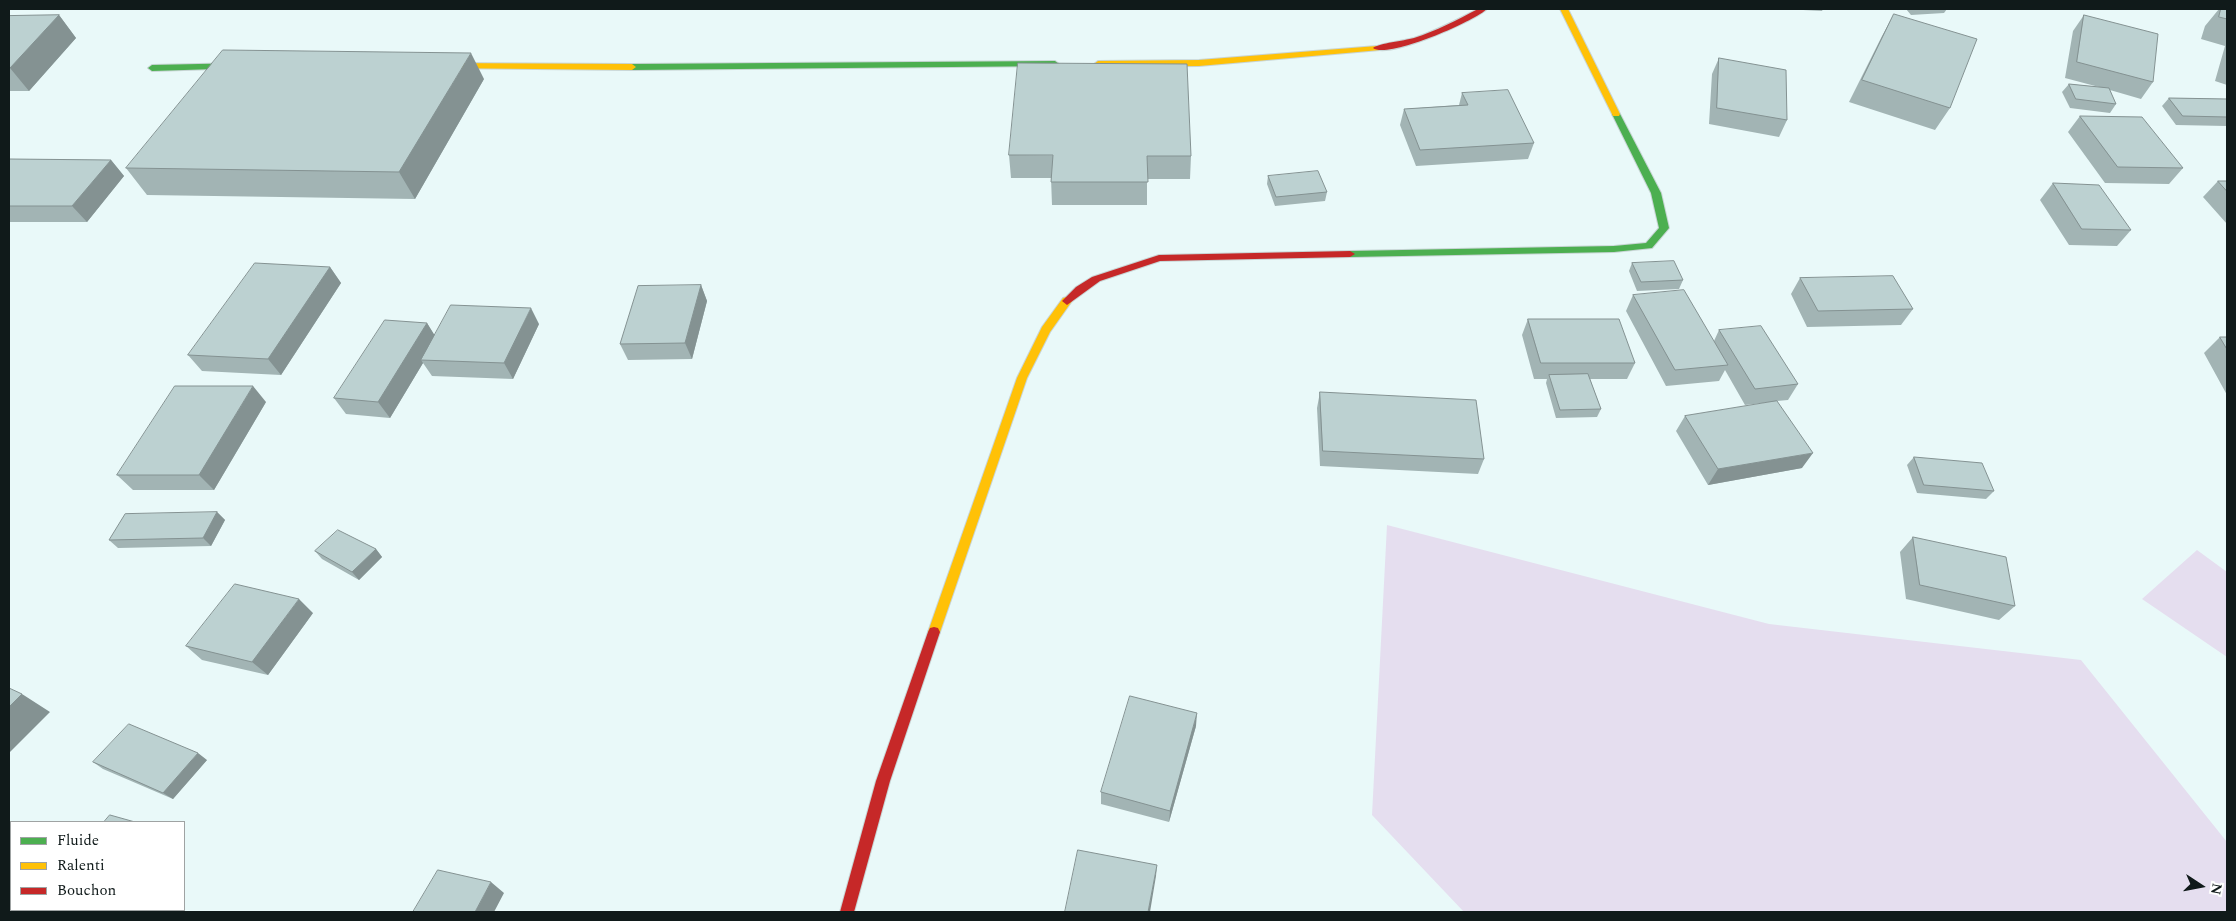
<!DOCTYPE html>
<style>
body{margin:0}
#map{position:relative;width:2236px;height:921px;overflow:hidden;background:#e9f9f9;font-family:Spectral,serif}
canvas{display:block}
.frame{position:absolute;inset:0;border:10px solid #101a1a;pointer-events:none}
.legend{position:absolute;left:10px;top:821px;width:175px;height:90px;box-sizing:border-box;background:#fff;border:1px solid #9fa3a3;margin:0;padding:6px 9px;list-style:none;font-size:15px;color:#101a1a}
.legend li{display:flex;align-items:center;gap:10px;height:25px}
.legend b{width:25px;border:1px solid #9fa3a3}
.north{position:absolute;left:2176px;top:861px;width:50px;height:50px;-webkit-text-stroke:4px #fff;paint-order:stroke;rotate:101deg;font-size:14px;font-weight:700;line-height:20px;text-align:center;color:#101a1a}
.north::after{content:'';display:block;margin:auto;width:18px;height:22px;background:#101a1a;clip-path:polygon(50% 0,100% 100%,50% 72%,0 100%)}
</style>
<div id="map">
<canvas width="2236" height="921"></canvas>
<div class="frame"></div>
<ul class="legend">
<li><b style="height:6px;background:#4caf50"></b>Fluide</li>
<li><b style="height:6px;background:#ffc107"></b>Ralenti</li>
<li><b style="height:6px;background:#c62828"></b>Bouchon</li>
</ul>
<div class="north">N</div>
</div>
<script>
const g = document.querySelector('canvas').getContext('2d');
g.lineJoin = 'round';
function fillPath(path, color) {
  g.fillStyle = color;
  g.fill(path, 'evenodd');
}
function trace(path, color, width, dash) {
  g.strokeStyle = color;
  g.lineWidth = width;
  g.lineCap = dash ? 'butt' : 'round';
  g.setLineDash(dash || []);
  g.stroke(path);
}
fillPath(new Path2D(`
 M1387,525L1769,624L2081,660L2227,842V912H1464L1372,815Z
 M2197,550L2227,572V657L2142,599Z`), '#e5deef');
const fast = new Path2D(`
 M1055,61L1059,64L1058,66L632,70L628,67L632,64Z
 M245,63L248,64V68L152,71L148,68L152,65Z
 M1616,111L1620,114L1661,193L1669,228L1652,248L1614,252L1350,257L1345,254L1350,251L1614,246L1646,243L1659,228L1651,193L1612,114Z`);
const slow = new Path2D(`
 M1560,9H1568L1620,114L1619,116H1613L1612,114Z
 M1377,46H1380V50L1199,66L1098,67L1094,64L1098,61L1199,60Z
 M441,63L632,64L636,67L632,70L438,68L437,66Z
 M1067,297L1072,301L1050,332L1027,378L940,632L938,636L934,637L930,636L928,632L1017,378L1042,327L1063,298Z`);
const jam = new Path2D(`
 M1478,9H1487C1473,22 1388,59 1373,48C1380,43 1403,41 1414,38C1436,31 1457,20 1478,9Z
 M1350,251L1355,254L1350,257L1160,261L1100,281L1067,305L1062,301L1076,287L1092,277L1159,255Z
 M934,627L938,628L940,632L890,781L854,912H840L876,781L928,632L930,628Z`);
trace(fast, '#c8d5d5', 2);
trace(slow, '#c8d5d5', 2);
trace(jam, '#c8d5d5', 2);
fillPath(fast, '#4caf50');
fillPath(slow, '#ffc107');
fillPath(jam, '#c62828');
fillPath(new Path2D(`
 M1802,9H1823L1822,11L1803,10Z
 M1906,9H1947L1944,13L1911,15Z
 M2219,9H2227V85L2215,81L2225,46L2201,39L2205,26Z
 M1894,14L1950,108L1935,130L1849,102L1882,36Z
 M59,15L76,38L29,91H9V16Z
 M2084,15L2153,82L2141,99L2110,90L2116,104L2110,113L2070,108L2062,92L2069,84L2099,87L2065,78L2073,31Z
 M1719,58L1787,120L1779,137L1709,124L1712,74Z
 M484,79L415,199L147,195L126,168Z
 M1462,93L1534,143L1528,159L1416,166L1400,125L1404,109L1459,105Z
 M2169,98L2227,99V126L2176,125L2162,106Z
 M2080,116L2183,168L2169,184L2105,183L2068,132Z
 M1009,155L1191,156L1190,179H1147V205H1052L1051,178H1011Z
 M9,159L111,160L124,176L87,222H9Z
 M1268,176L1327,192L1325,201L1275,206L1267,184Z
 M2218,181H2227V224L2203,197Z
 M2053,183L2131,230L2117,246L2069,245L2040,200Z
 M1632,263L1683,280L1679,289L1637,291L1629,271Z
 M330,267L341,283L281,375L202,371L188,355Z
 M1800,278L1913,309L1901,325L1807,327L1791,294Z
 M701,285L707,301L692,359L628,360L620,344Z
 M1633,295L1714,341L1719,330L1798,384L1788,400L1777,401L1802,468L1708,485L1676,431L1685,416L1772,402L1745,405L1725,370L1719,381L1666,386L1626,311Z
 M1528,319L1635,363L1627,379H1590L1601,409L1597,417L1556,418L1546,383L1547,379H1534L1522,335Z
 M427,323L434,335L539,324L513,379L432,376L423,363L390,418L346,414L334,398Z
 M2220,337H2227V395L2204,353Z
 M1320,392L1484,459L1478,474L1320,466L1317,408Z
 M266,402L214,490H133L117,475Z
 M1914,457L1994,491L1986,499L1917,493L1907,465Z
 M217,512L225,520L211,546L118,548L109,540Z
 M1913,537L2015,606L1999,620L1906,599L1900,552Z
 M376,549L382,557L359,580L322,559L315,551Z
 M313,613L268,675L202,660L186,646Z
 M1196,726L1169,822L1101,804V792Z
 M207,760L173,799L103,769L93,762Z`), '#a2b4b4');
fillPath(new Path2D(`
 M59,15L76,38L29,91L10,68Z
 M471,53L484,79L415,199L399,172Z
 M111,160L124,176L87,222L72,206Z
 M330,267L341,283L281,375L268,359Z
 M701,285L707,301L692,359L685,343Z
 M531,308L539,324L513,379L504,363Z
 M427,323L437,339L421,360L423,363L390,418L378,402Z
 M253,386L266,402L214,490L199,475Z
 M1813,453L1802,468L1708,485L1718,469Z
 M217,512L225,520L211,546L203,538Z
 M376,549L382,557L359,580L352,572Z
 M299,599L313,613L268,675L252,662Z
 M22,694L50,712L9,753V707Z
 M1197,713L1196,726L1169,822L1170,811Z
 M198,753L207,760L173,799L163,793Z
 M1157,865L1156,876L1150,912H1148Z
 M491,882L504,893L494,912H475Z`), '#849292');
const building = new Path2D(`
 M2221,9H2227V19L2219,17Z
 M1894,14L1977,39L1950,108L1862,80Z
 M59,15L10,68H9V16Z
 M2084,15L2158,34L2153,82L2077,62Z
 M223,50L471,53L399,172L126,168Z
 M1719,58L1786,70L1787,120L1717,108Z
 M1018,63L1187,64L1191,156H1147L1148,182H1051L1053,155H1009Z
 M2069,84L2109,88L2116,104L2076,99Z
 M1508,90L1534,143L1420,150L1404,109L1468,105L1462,93Z
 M2169,98L2227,99V117L2183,116Z
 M2080,116L2142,117L2183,168L2118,167Z
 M9,159L111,160L72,206H9Z
 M1318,171L1327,192L1276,197L1268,176Z
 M2218,181H2227V191Z
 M2053,183L2099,185L2131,230L2082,229Z
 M1674,261L1683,280L1641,282L1632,263Z
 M255,263L330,267L268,359L188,355Z
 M1893,276L1913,309L1818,311L1800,278Z
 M701,285L685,343L620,344L638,286Z
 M1684,290L1728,365L1675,370L1633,295Z
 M451,305L531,308L504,363L421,360Z
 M1528,319H1619L1635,363H1541Z
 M385,320L427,323L378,402L334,398Z
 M1761,326L1798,384L1755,389L1719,330Z
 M2220,337H2227V349Z
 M1588,374L1601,409L1560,410L1549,375Z
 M175,386H253L199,475H117Z
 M1320,392L1476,400L1484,459L1323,451Z
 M1777,401L1813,453L1718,469L1685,416Z
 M1914,457L1982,463L1994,491L1924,485Z
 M217,512L203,538L109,540L125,514Z
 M338,530L376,549L352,572L315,551Z
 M1913,537L2006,557L2015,606L1920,585Z
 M235,584L299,599L252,662L186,646Z
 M9,688L22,694L9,707Z
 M1130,696L1197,713L1170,811L1101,792Z
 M129,724L198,753L163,793L93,762Z
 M110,815L135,822H104Z
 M1078,850L1157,865L1148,912H1065Z
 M438,870L491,882L475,912H413Z`);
fillPath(building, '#bcd1d1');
trace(building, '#849292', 1);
</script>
